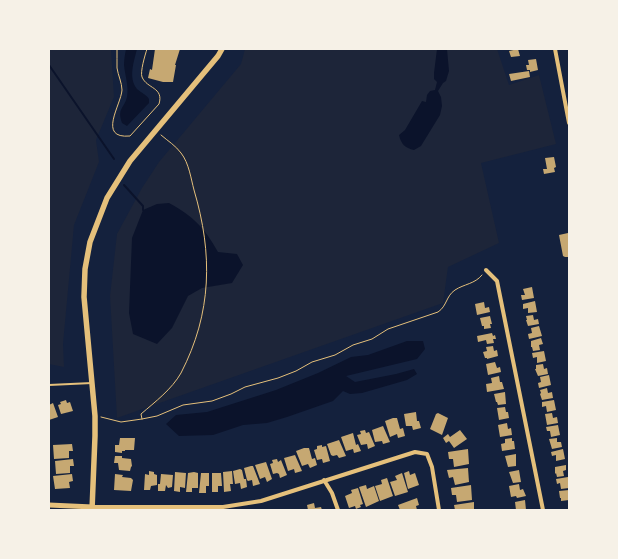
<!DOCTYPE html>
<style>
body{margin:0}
#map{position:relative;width:618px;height:559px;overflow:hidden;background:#14213d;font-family:Lora,serif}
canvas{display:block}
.frame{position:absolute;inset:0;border:50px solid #f6f1e7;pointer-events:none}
</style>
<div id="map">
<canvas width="618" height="559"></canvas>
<div class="frame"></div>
</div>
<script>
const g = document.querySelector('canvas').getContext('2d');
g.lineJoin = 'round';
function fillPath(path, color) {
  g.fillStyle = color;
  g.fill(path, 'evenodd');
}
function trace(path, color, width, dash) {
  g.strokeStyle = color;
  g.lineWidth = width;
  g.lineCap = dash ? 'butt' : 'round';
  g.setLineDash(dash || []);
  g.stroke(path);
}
fillPath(new Path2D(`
 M49,49H111L114,97L96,140L99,162L74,225L63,344L64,367L49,364Z
 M245,49H497L509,85L539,75L556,144L481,163L499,243L448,267L443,303L117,418L110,296L117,234L142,188L159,162L241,64Z`), '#1d2539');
fillPath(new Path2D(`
 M126,49H137C134,61 128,78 137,89C141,93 146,94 149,99V103L127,126L122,123C117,108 124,109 127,97C129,86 125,76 124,65C124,60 125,54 126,49Z
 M437,49H447L449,71L446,81L443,83L438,91L441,97L442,106L440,115L421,146L414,150C405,148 401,144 399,135L405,130L422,101L426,102L427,95L430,91L435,90L437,82L434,79V73Z
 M169,203C194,217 204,227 218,252L237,254L243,265L232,283L202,288L188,296L172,328L157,344L133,334L129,313L132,238L143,210L157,204Z
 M407,341H423L425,349L417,359L346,376L355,382L396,374L414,369L417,374L407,380L362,393L350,394L343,391L333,401L287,417L267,423L243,425L213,435L179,436L166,424L176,415L207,412L276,390L318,373L351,357L368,355Z`), '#0b132b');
trace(new Path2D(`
 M49,65L114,159
 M124,185L143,206V210`), '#0b132b', 2);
fillPath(new Path2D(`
 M155,49H180L175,65H176L173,82H163L148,78L150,69L152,70Z
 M518,49L520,56L511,57L509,51Z
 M536,59L538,70L530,72V70H527L526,65H529L528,60Z
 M529,71L530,77L511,81L509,74Z
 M554,157L556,167L554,168L555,172L544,174L543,169H547L545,158Z
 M568,233L569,255L568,257H565L563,256L559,235Z
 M532,287L534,298L522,300L521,295H525L523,289Z
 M535,301L537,312L528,313V308L523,309V304Z
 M484,302L485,308L489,307L490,312L477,315L475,304Z
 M533,315L534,320L538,319L539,324L528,326L526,320H527L526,316Z
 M490,316L492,324H490L491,328L484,329V326H482L480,318Z
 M539,326L542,336L529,339L528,334L532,333L531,328Z
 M492,333L493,336L495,335L496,339H493L494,343L487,344L486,340L478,342L477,336Z
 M541,338L543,344L539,345L540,350L533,351L532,347H531V341Z
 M493,346L494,351L497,350L498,356L487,359V358H485L483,352L487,351L486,347Z
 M544,351L546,361L537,363V357L533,358L532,353Z
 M495,362L497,368L500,367L501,372L488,375L486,364Z
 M543,364L544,369L547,368L548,374L538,376L535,369H536V365Z
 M549,375L551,385L539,388L538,383L541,382L540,377Z
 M499,376L500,382H502L504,389L487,392L486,384L492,383L491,378Z
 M547,388L548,393L552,392L553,398L542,400L540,394L541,393L540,390Z
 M505,392L506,404L498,405L497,402H496L494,394Z
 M66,400L67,403L70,402L73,411L61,414L58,405L61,404L60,402Z
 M554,400L556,410L547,412L546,406L542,407V402Z
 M53,403L58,417L49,420V405Z
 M505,407L506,412H508L509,418L499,420L497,408Z
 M416,412L417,421H419L421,428L413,430L412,426H406L404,414Z
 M438,413L448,418L442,435L430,429L436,414Z
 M552,413L553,418L557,417L558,423L547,425L545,414Z
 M393,418H397L400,429L403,428L405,436L398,438L397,434L390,437L385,421Z
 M507,423L508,429L511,428L512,435L500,437L498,425Z
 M558,425L560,435L551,437L550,431H547L546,427Z
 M383,426L390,442L383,444L382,441L375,442L372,430Z
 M365,430L366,433L369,432L375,446L368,449L367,444L361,445L357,435L361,434L360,431Z
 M460,430L467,439L454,448L449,441L446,443L443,438L448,434L450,437Z
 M353,433L356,445L358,444L361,451L354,453L353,449L346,451L341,437Z
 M120,438H135L134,450H125V451H122V453L115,452V445H119Z
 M512,438V441H514L515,449L502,451L501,444L505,443V439Z
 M557,438V442H561L562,447L552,449L549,439Z
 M339,440L346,456L339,458L337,455L333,456L331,455L327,444Z
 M72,444L73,451H69V458L54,459L53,445Z
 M322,445V447L326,446L330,461L323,463L322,459L317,460L314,450L317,449V446Z
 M304,448H309L312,459L315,458L317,465L310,468L308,464L302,466L296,451Z
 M468,449L469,464L454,467L453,459H449L448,452Z
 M563,449L565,459L556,461V455L552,456L551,452Z
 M516,454V466L508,467L505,456Z
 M295,455L302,471L295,473L294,469L288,471L284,458Z
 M115,456H122V458L131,459L132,466L131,467L130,471L119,470L118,463H114Z
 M73,459L74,466H70V473L56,474L55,461Z
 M277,459L278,462L281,460L287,475L280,478L279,474L277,473L273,474L270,464L273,463L272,460Z
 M266,462L272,479L267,482L265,477L260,479L255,465Z
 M566,465V470L563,471L564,476L557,477L556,473L555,474V467Z
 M251,466H253L260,484L253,486L252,480L248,481L247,480L244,468Z
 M468,468L469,482L455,485L453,477L449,478L447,470Z
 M240,469L242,470L244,479H246L247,487L241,489L240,483L235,484L233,471Z
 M519,470L521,482L513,483L509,472Z
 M149,471L154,472V474L157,475V485L151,486L150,490H144L145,474L149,475Z
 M232,471L233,484H230L231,491L224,492L223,472Z
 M409,471L410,475L415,473L419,485L408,489L404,473Z
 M175,472L186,473L185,488L180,487V492L174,491Z
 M194,472L198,473V488H192V492H186L188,473Z
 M201,473H209V486H206V493H199Z
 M212,473H221L222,486H218V492H212Z
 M402,473L408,492L395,496L390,482L397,480L395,476Z
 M72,474L73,481L69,482L70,488L55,489L53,476Z
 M115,474L123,475L122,477L131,478L133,480L131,491L114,490Z
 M161,474L173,475L172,487L168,488L166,485L165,491H158V484H160Z
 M568,477L569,488L561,489L560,483L557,484L556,479Z
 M387,478L393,496L380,501L375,486L382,484L381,480Z
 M519,484L520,490L523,489L526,496L517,498L516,496L511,497L509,486Z
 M366,485L367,489L374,486L379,501L366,507L359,487Z
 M471,485L472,500L457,502L456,495H452L451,488Z
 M358,488L363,504L360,505L361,507L356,509L355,506L349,508L345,496L352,493L351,490Z
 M569,490V500L561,501V498H560L559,491Z
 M417,498L419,505L416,506L417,510H400L398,505Z
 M525,500L526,510H516L515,502Z
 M474,502V510H455L454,505Z
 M314,503L315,508L321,507L322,510H308L307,505Z`), '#c6a872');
trace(new Path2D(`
 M117,49C117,55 117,62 117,68C118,75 122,83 122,90C121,105 97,139 130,136L159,104C164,87 147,89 142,77C140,72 145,55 147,49
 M101,417L121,422L142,419L157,416L183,405L212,401L231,394L245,387L278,378L296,371L312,362L335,355L353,345L372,339L388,329L438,312C447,306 446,296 455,290C464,284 475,284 482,275
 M142,419L141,414C155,402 172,389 181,373C212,313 213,254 194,190C191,179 189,163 181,153C176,146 168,141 161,135`), '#e5c07b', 1);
trace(new Path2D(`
 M49,385L92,383`), '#e5c07b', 2);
trace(new Path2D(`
 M555,49L569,123
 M486,270L497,281L543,510
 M324,480L332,493L338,510
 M93,507H223L261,501L415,452L427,454L432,467L439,510`), '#e5c07b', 4);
trace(new Path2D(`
 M49,505L93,507`), '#e5c07b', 5);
trace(new Path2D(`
 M92,510L95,436V416L84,297L85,269L90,242L107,198L130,161L218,56L222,49`), '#e5c07b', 5.5);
</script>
